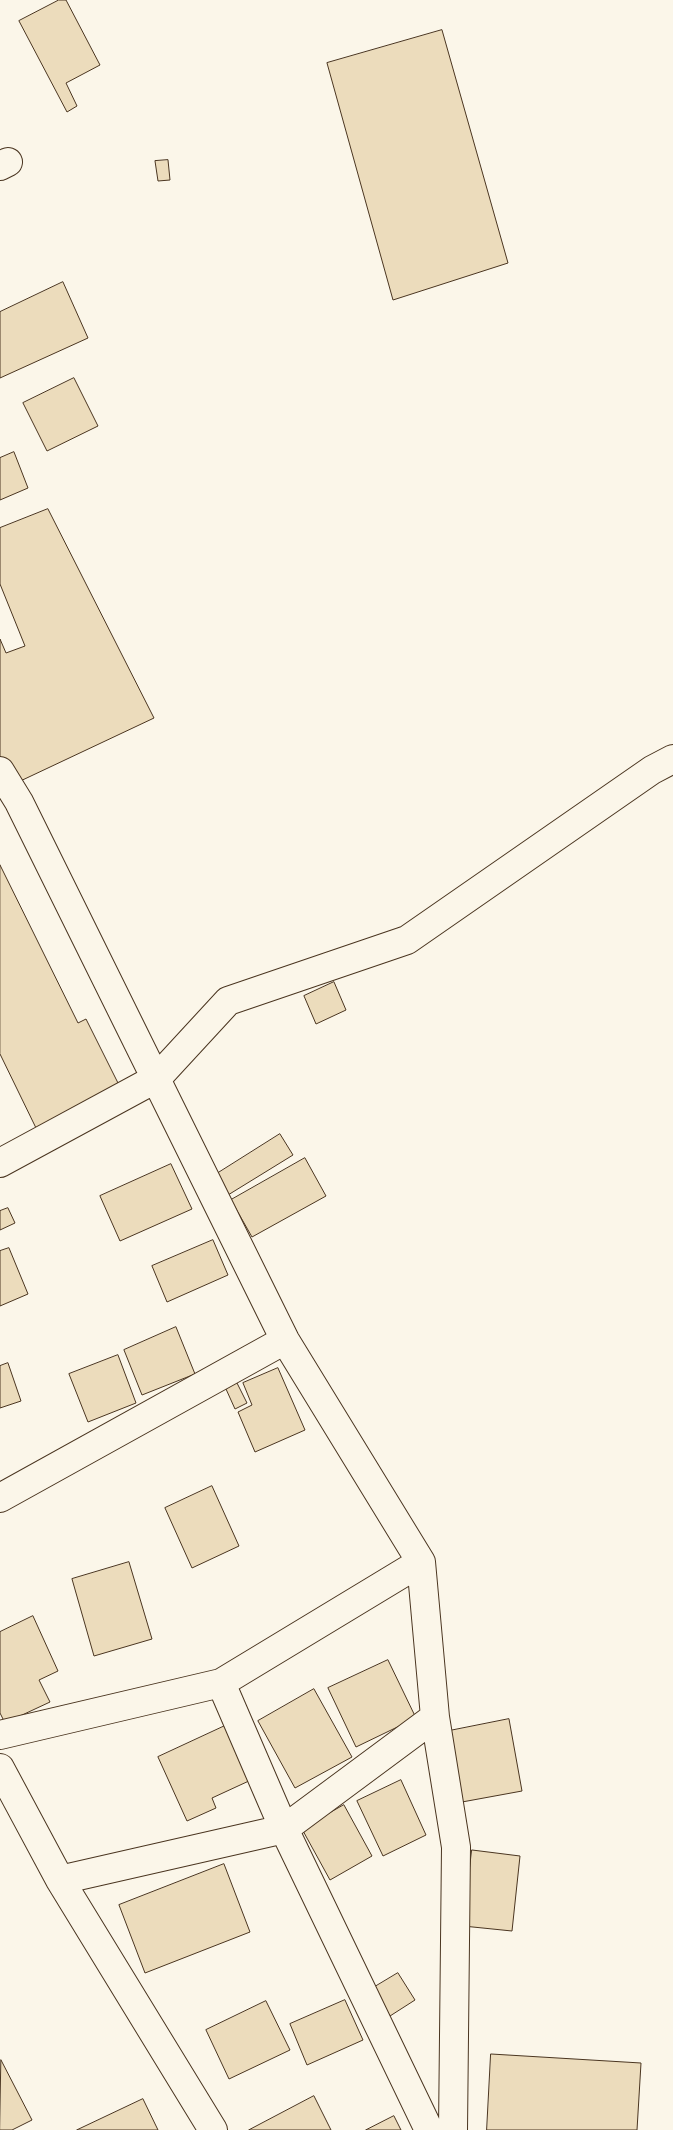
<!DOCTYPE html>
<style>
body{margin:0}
canvas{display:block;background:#fbf6e9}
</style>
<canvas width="673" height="2130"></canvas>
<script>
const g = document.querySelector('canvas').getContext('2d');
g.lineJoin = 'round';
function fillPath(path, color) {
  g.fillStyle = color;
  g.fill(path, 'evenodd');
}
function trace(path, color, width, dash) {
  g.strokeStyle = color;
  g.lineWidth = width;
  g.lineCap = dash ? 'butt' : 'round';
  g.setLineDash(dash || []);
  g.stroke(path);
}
const building = new Path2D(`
 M59,0H66L100,65L66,83L77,106L67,112L19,21Z
 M442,30L508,263L393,300L327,63Z
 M168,160L170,180L158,181L155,161Z
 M63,282L88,338L0,378V312Z
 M74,378L98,426L47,451L23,403Z
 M14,452L28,488L0,500V458Z
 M48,509L154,718L14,784L0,759V639L6,653L25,646L0,584V528Z
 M0,865L78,1023L86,1019L120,1087L36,1128L0,1054Z
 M334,982L346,1010L316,1024L304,996Z
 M280,1134L293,1155L228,1195L215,1175Z
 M305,1158L326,1196L252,1237L231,1200Z
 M171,1164L192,1209L120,1241L100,1196Z
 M8,1208L15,1223L0,1230V1211Z
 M213,1240L228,1275L167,1302L152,1266Z
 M9,1248L28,1294L0,1306V1251Z
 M176,1327L195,1374L142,1395L124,1350Z
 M118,1355L136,1403L88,1422L69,1374Z
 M8,1363L21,1401L0,1408V1366Z
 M278,1368L305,1430L255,1452L238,1412L252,1405L243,1383Z
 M237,1383L247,1403L235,1409L226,1389Z
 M212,1486L239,1546L192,1568L165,1508Z
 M129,1562L152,1639L94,1656L72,1579Z
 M33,1616L58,1671L39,1680L50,1702L5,1723L0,1713V1632Z
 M388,1660L416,1718L356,1747L328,1688Z
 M314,1689L352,1757L295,1788L258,1721Z
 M509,1719L522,1791L462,1802L449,1731Z
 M227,1725L251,1780L212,1798L216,1808L187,1821L158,1757Z
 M401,1780L426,1835L383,1856L357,1801Z
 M344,1805L372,1856L330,1880L302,1829Z
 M472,1850L520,1856L512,1931L463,1926Z
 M224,1864L250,1932L145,1973L119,1905Z
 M398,1973L415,2000L390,2016L373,1988Z
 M345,2000L363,2040L307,2065L290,2024Z
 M266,2001L290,2050L229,2079L206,2030Z
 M491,2054L641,2063L637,2130H487Z
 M1,2060L32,2120L12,2130H0Z
 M314,2096L331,2130H249Z
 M143,2099L158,2130H77Z
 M394,2116L401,2130H366Z`);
fillPath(building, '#ecdcbc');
trace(building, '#4a3520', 1);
const minor = new Path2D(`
 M0,166L8,162
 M0,771L19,802L285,1340L421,1562L435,1717L456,1847L453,2130
 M0,1163L157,1078L228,1001L407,940L652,770L673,759
 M0,1498L285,1340
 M221,1683L284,1829L429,2130
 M0,1735L221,1683L421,1562
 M0,1768L60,1880L213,2130
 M60,1880L284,1829L435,1717`);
trace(minor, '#4a3520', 30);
trace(minor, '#fbf6e9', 28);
</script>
